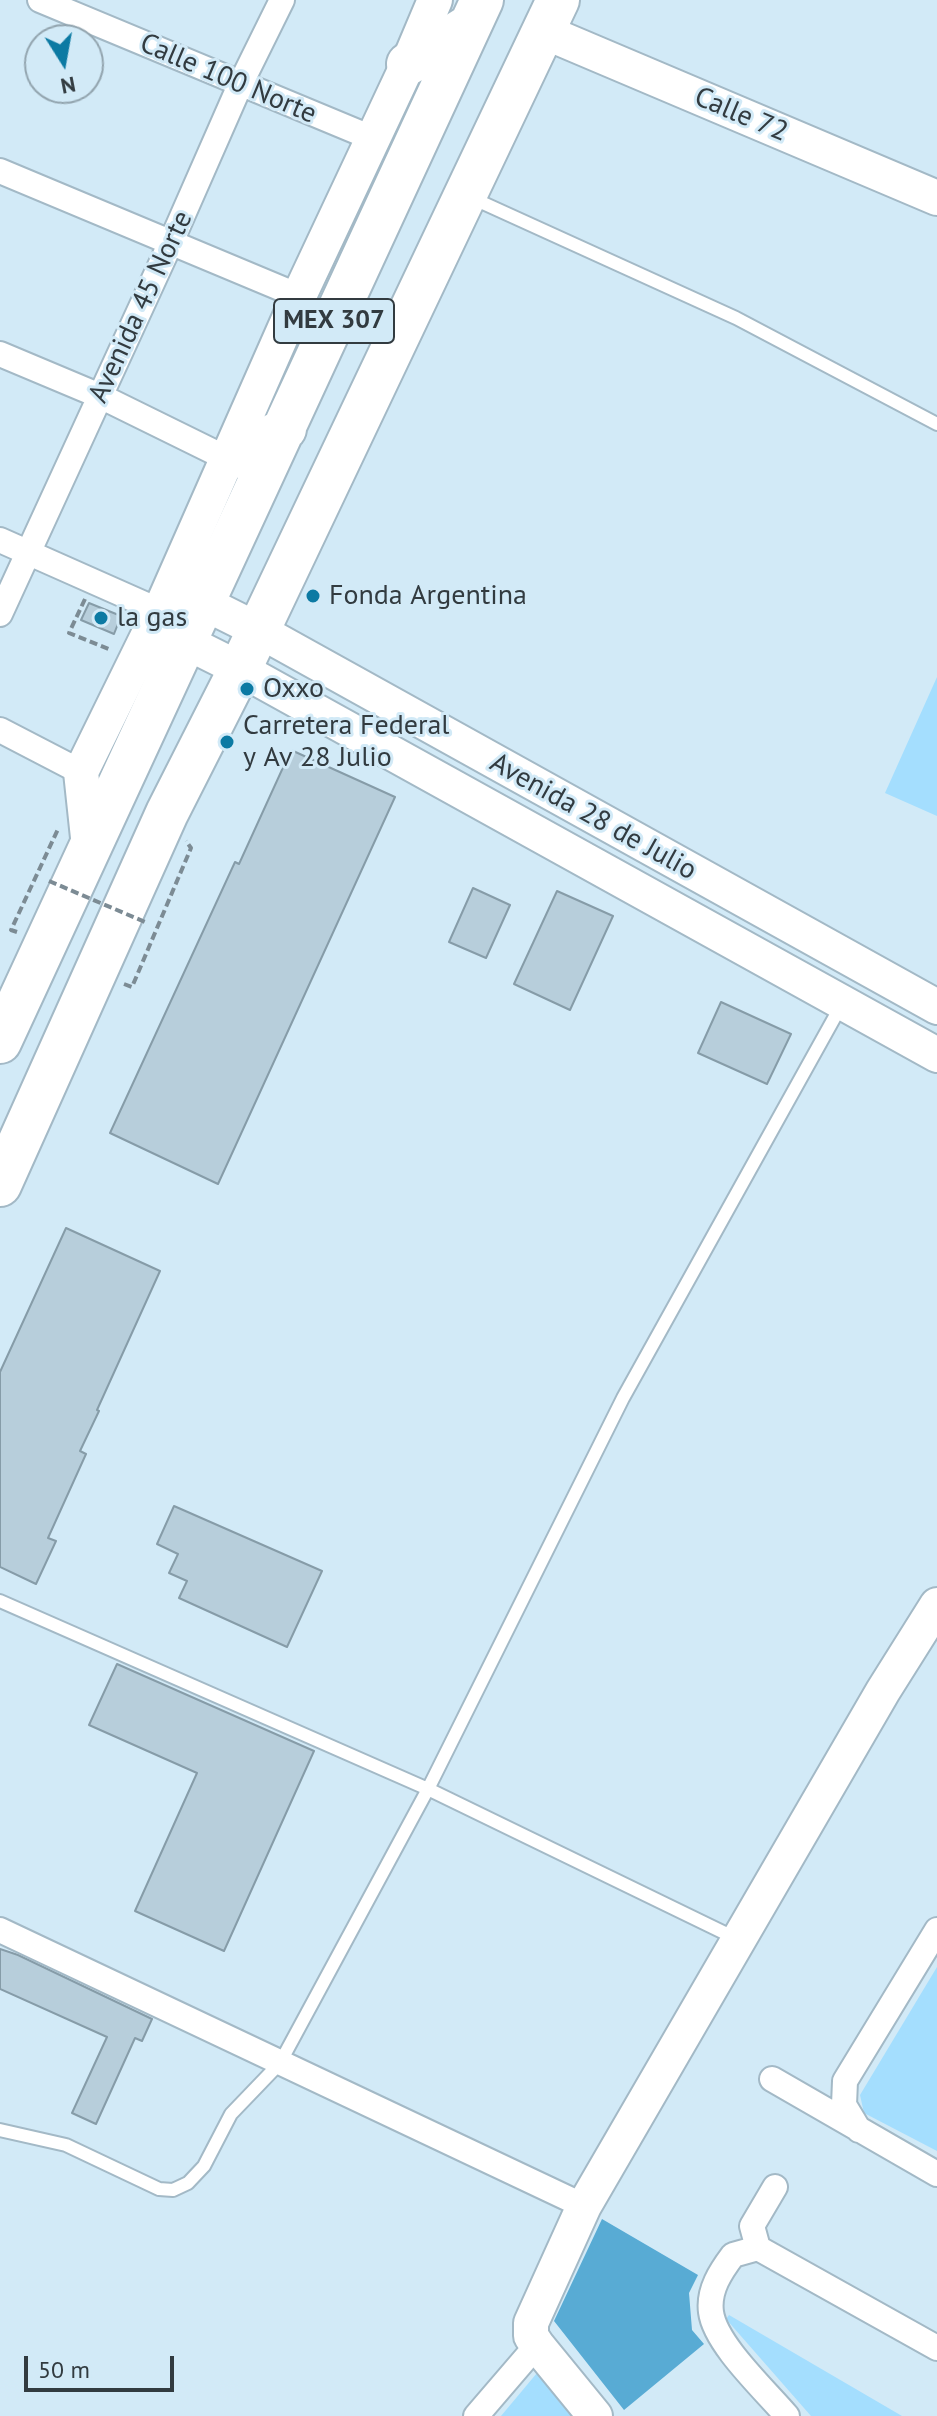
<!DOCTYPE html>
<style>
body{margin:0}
#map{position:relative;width:937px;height:2416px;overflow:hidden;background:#d2eaf7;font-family:"PT Sans",sans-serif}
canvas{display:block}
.north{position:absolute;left:24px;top:24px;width:80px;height:80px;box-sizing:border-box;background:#d2eaf7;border:2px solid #92a4ae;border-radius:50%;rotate:169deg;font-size:22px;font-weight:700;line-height:32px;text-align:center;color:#323b40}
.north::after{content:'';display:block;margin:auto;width:28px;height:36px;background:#0c7aa3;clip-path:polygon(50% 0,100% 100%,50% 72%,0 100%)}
.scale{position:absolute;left:24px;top:2356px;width:150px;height:36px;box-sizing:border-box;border:4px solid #323b40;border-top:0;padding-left:10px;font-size:24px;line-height:28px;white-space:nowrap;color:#323b40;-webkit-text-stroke:6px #d2eaf7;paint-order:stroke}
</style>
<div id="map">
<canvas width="937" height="2416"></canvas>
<div class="north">N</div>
<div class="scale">50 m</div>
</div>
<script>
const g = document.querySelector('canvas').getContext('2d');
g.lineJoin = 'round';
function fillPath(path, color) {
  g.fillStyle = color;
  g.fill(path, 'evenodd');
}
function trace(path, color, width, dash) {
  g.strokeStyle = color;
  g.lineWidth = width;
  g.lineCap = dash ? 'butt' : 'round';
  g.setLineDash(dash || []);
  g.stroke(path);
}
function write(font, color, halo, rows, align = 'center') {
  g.font = font + ' "PT Sans",sans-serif';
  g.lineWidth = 6;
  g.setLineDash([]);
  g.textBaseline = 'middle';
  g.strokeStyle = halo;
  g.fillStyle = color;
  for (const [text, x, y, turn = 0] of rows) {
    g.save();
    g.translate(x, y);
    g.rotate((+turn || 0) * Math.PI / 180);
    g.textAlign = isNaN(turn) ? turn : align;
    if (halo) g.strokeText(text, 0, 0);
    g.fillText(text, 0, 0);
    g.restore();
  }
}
fillPath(new Path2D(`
 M937,677V816L885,793Z
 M937,1967V2151L864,2113L860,2095Z
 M729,2315L902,2416H811L726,2319Z
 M537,2373L574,2416H501Z`), '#a4defe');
fillPath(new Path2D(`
 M602,2219L698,2275L689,2293L692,2330L704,2344L624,2410L554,2321Z`), '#58abd4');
const building = new Path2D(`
 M89,603L121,616L114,634L81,620Z
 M291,750L395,797L218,1184L110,1133L235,862L239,864Z
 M473,888L510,905L486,958L449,942Z
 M557,891L613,916L570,1010L514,984Z
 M721,1002L791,1034L767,1084L698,1053Z
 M66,1228L160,1271L97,1410L99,1411L80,1451L86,1454L48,1538L56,1541L36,1584L0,1567V1372Z
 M174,1506L322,1571L287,1647L179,1598L187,1581L169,1573L178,1554L157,1544Z
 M117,1664L314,1751L224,1951L135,1911L197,1773L89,1725Z
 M0,1949L18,1955L152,2019L142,2041L135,2038L96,2124L72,2113L107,2037L0,1989Z`);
fillPath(building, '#b7cedb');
trace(building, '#869ca8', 2);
const lane = new Path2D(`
 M472,198L736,318L937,424
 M0,1601L428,1789L735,1938
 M0,2130L66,2145L159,2189L173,2190L188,2183L204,2166L231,2114L280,2063L428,1789L623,1398L842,1004`);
const street = new Path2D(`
 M40,0L372,138
 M0,171L299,296
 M0,354L100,396L228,459
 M0,540L160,611L169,622
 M0,614L171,242L240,85L282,0
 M0,730L81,772
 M0,1930L584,2206
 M772,2079L937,2174
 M859,2130L844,2105L845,2081L937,1930
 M775,2187L752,2226L758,2248L733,2255C721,2271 708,2290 711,2312C715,2344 765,2390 787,2416
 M758,2248L937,2348
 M476,2416L537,2345`);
const secondary = new Path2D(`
 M545,32L937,198
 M202,602L258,630L937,1007
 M184,641L240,669L937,1055
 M89,847L81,772L160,611L299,296L408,64L435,0
 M595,2416L537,2345L531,2336V2323L584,2206L883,1691L937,1605`);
const highway = new Path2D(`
 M408,64L470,25
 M228,459L285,429
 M0,1042L482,0
 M0,1185L167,813L240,669L558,0`);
trace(lane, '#a3b9c6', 16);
trace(street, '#a3b9c6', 28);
trace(secondary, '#a3b9c6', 38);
trace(highway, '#a3b9c6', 46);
trace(new Path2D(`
 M85,599L69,633L111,650
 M17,932L11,930L59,827
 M124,984L132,987L191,848L186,841`), '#7c8b94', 4, [8, 4]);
trace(lane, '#fff', 12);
trace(street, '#fff', 24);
trace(secondary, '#fff', 34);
trace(highway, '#fff', 42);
trace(new Path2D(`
 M49,881L145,922`), '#7c8b94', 4, [8, 4]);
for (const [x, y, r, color] of [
 [313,596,8,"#0c7aa3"],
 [101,618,8,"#0c7aa3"],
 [247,689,8,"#0c7aa3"],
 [227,742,8,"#0c7aa3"]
]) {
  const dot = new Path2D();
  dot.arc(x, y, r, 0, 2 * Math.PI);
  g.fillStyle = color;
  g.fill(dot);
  trace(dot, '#d2eaf7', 3);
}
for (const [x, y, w] of [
 [334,321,120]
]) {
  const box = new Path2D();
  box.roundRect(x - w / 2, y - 22, w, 44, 6);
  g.fillStyle = '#d2eaf7';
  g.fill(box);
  trace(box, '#323b40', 2);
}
write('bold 26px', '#323b40', null, [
 ["MEX 307",334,321]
]);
write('28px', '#323b40', '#d2eaf7', [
 ["Calle 100 Norte",228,79,23],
 ["Calle 72",741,115,23],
 ["Avenida 45 Norte",141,307,-65],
 ["Avenida 28 de Julio",593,817,29]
]);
write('28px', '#323b40', '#d2eaf7', [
 ["Fonda Argentina",329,596],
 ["la gas",117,618],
 ["Oxxo",263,689],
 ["Carretera Federal",243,726],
 ["y Av 28 Julio",243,758]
], 'left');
</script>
